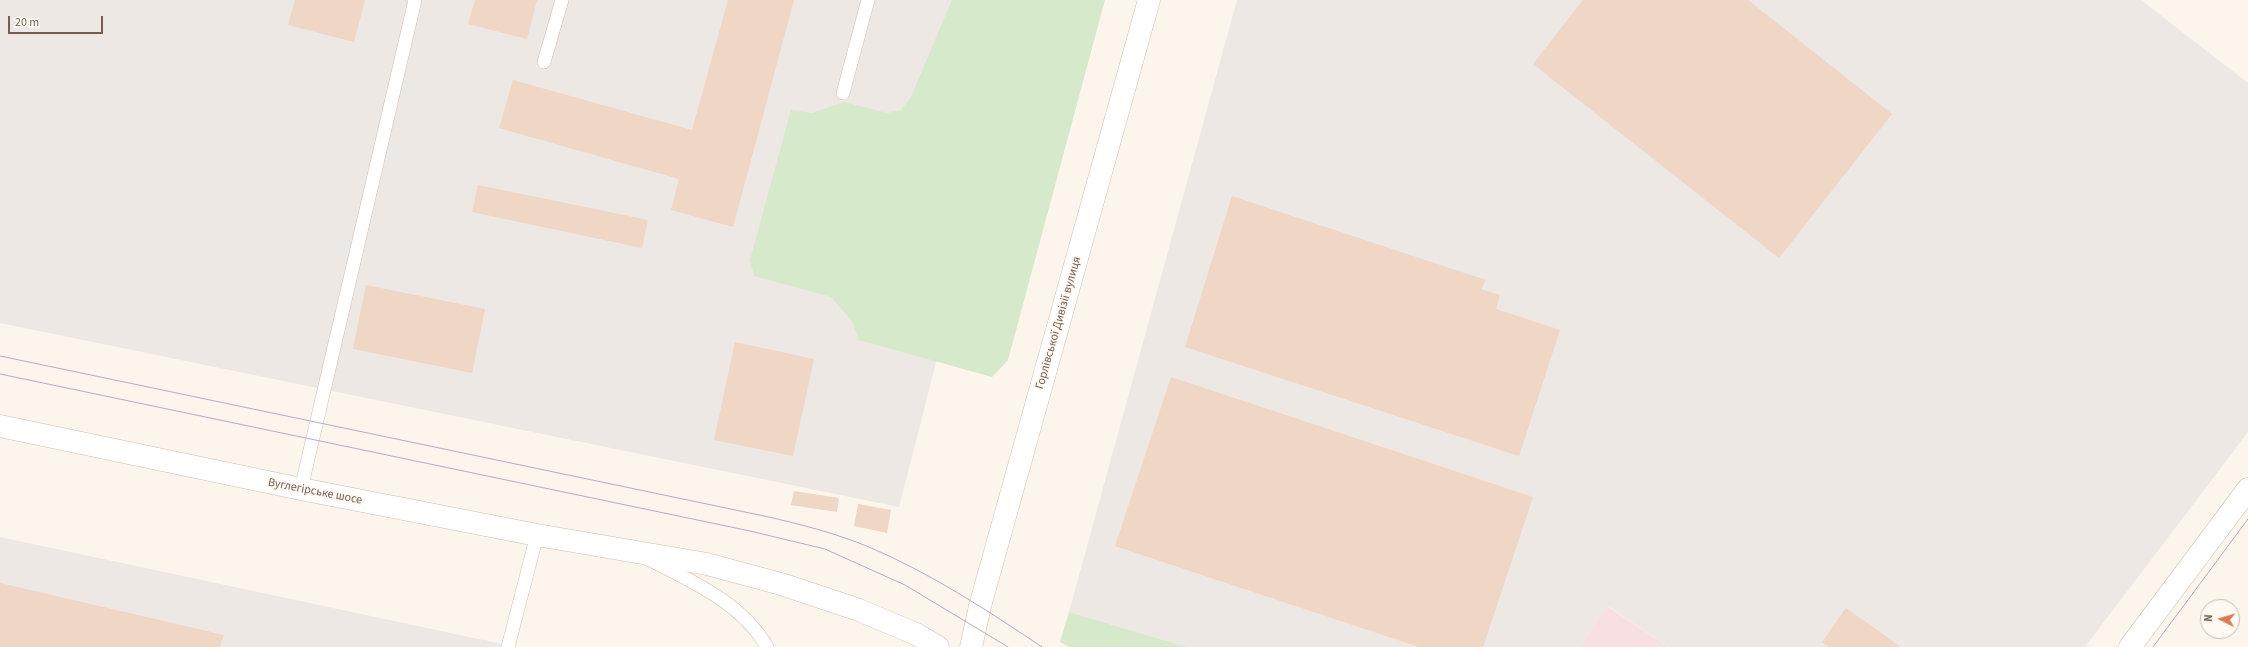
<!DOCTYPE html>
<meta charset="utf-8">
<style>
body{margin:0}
#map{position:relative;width:2248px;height:647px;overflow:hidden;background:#fbf5ec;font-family:"Source Sans 3",sans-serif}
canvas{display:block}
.north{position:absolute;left:2200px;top:599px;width:40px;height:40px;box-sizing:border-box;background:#fef9f2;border:1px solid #c7bbb1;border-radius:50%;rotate:275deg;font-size:11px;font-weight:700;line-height:16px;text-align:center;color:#755e50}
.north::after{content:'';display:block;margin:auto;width:14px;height:18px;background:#db7a5b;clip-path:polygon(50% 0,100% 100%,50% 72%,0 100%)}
.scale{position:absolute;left:8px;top:16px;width:95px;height:18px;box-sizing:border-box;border:2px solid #755e50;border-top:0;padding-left:5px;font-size:12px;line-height:14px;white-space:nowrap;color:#755e50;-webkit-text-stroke:3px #fef9f2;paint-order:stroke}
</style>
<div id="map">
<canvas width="2248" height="647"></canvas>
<div class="north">N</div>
<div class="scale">20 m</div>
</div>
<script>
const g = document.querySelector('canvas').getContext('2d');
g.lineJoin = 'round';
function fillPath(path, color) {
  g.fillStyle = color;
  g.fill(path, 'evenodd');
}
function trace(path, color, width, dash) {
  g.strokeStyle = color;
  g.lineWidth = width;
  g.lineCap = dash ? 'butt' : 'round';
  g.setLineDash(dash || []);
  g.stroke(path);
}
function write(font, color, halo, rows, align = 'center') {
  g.font = font + ' "Source Sans 3",sans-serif';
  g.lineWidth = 4;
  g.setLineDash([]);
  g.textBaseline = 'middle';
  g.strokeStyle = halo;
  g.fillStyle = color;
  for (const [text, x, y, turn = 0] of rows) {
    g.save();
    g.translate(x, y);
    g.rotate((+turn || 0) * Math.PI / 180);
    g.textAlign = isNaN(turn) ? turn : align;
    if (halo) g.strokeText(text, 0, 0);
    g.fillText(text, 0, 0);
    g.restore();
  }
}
fillPath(new Path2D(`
 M0,0H1029L899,507L0,323Z
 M1237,0H2141L2248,83V432L2085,647H1668L1608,606L1580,647H1187L1069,612Z
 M0,537L516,647H0Z`), '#ede8e4');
fillPath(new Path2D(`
 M1607,606L1668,647H1580Z`), '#f8dfe2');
fillPath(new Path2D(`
 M952,0H1105L1008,360L992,377L859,340L852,321L831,297L754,276L750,260L791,110L812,113L844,102L887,113L901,110L911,97Z
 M1069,612L1187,647H1069L1060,642Z`), '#d6e9ca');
fillPath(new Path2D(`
 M295,0H365L354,42L288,25Z
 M475,0H537L527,39L468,24Z
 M728,0H794L733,227L671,210L679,179L499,128L513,80L692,130Z
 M1583,0H1748L1892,114L1779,258L1533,64Z
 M478,185L648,220L642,248L472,212Z
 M1232,196L1486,280L1481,289L1500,295L1496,309L1560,330L1519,456L1185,347Z
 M366,285L485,309L472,373L353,349Z
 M735,342L814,359L793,456L714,440Z
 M1171,377L1533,497L1483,647H1419L1115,546Z
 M794,491L839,498L837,512L791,505Z
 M858,504L891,510L887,533L854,526Z
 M0,583L224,635L220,647H0Z
 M1846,608L1901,647H1829L1822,642Z`), '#efd6c5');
const service = new Path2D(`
 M544,62L562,0
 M843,93L868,0
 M301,489L415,0
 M650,560C693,582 742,603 767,647
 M508,647L537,535`);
const minor = new Path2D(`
 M2130,647L2248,489`);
const tertiary = new Path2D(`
 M0,426L301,489L537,535L707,564L781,584L859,610L916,634L938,647`);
const secondary = new Path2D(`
 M971,647L980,606L1149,0`);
trace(service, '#cdbeb2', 14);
trace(minor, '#cdbeb2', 23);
trace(tertiary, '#cdbeb2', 23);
trace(secondary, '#d0beaf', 23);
trace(service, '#fff', 13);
trace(minor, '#fff', 22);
trace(tertiary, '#fff', 22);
trace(secondary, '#fff', 22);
trace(new Path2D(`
 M0,356L764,516C800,524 835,533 869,547C930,573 987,610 1042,647
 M0,374L750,531L825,549L905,585L1008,647
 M2153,647L2248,519`), '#b9a9c6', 1);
write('12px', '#755e50', '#fef9f2', [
 ["Горлівської Дивізії вулиця",1059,323,-74],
 ["Вуглегірське шосе",315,492,11]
]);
</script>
